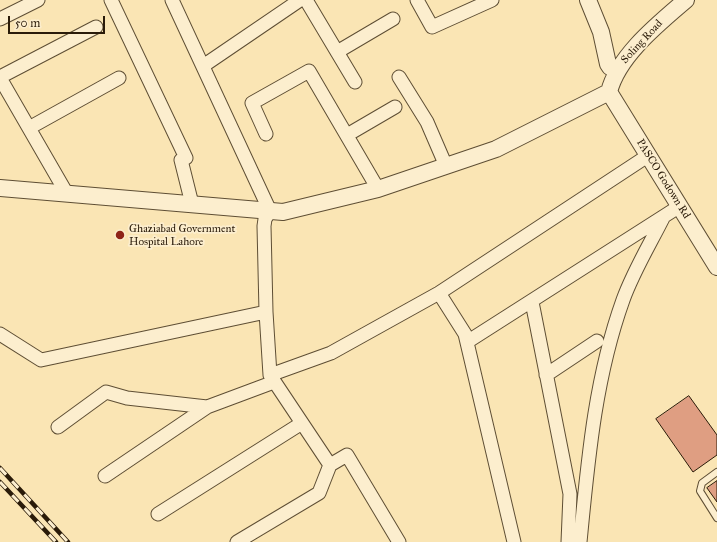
<!DOCTYPE html>
<style>
body{margin:0}
#map{position:relative;width:717px;height:542px;overflow:hidden;background:#fae5b4;font-family:"IM FELL Great Primer",serif}
canvas{display:block}
.scale{position:absolute;left:8px;top:16px;width:97px;height:18px;box-sizing:border-box;border:2px solid #2a1b09;border-top:0;padding-left:5px;font-size:12px;line-height:14px;white-space:nowrap;color:#2a1b09;-webkit-text-stroke:3px #fceece;paint-order:stroke}
</style>
<div id="map">
<canvas width="717" height="542"></canvas>
<div class="scale">50 m</div>
</div>
<script>
const g = document.querySelector('canvas').getContext('2d');
g.lineJoin = 'round';
function fillPath(path, color) {
  g.fillStyle = color;
  g.fill(path, 'evenodd');
}
function trace(path, color, width, dash) {
  g.strokeStyle = color;
  g.lineWidth = width;
  g.lineCap = dash ? 'butt' : 'round';
  g.setLineDash(dash || []);
  g.stroke(path);
}
function write(font, color, halo, rows, align = 'center') {
  g.font = font + ' "IM FELL Great Primer",serif';
  g.lineWidth = 3.5;
  g.setLineDash([]);
  g.textBaseline = 'middle';
  g.strokeStyle = halo;
  g.fillStyle = color;
  for (const [text, x, y, turn = 0] of rows) {
    g.save();
    g.translate(x, y);
    g.rotate((+turn || 0) * Math.PI / 180);
    g.textAlign = isNaN(turn) ? turn : align;
    if (halo) g.strokeText(text, 0, 0);
    g.fillText(text, 0, 0);
    g.restore();
  }
}
const building = new Path2D(`
 M689,396L717,435V455L693,472L656,419Z
 M717,481V502L707,488Z`);
fillPath(building, '#df9e82');
trace(building, '#2a1b09', 1);
const service = new Path2D(`
 M717,472L702,483L700,491L717,518`);
const minor = new Path2D(`
 M111,0L186,158L181,160L192,204
 M172,0L270,211L265,219L264,226L266,312L270,375L330,465L347,455L399,542
 M306,0L355,82
 M417,0L432,27L492,0
 M0,19L38,0
 M337,52L393,19
 M203,66L300,0
 M0,77L96,27
 M399,77L427,122L446,166
 M0,78L67,194
 M29,128L119,78
 M266,134L252,103L309,71L378,189
 M347,135L395,107
 M439,293L465,334L514,542
 M532,302L570,494L568,542
 M0,334L41,360L266,312
 M467,342L680,206
 M270,375L331,353L439,293L649,155
 M546,375L597,341
 M58,427L106,392L127,398L207,407
 M105,476L207,407L274,382
 M158,514L302,423
 M237,542L319,493L330,465
 M580,542C588,460 595,378 623,300C633,272 650,244 663,218`);
const tertiary = new Path2D(`
 M588,0L601,32L608,64L610,67L617,71
 M609,92L717,267
 M609,92C618,56 658,24 686,0
 M0,188L283,212L378,189L496,149L609,92`);
trace(service, '#5e4e34', 8);
trace(minor, '#5e4e34', 15);
trace(tertiary, '#5e4e34', 18);
trace(service, '#fceece', 6);
trace(minor, '#fceece', 13);
trace(tertiary, '#fceece', 16);
const rail = new Path2D(`
 M0,468L68,542
 M0,482L56,542`);
trace(rail, '#2a1b09', 4.5);
trace(rail, '#fceece', 3, [9]);
for (const [x, y, r, color] of [
 [120,235,5,"#8f2418"]
]) {
  const dot = new Path2D();
  dot.arc(x, y, r, 0, 2 * Math.PI);
  g.fillStyle = color;
  g.fill(dot);
  trace(dot, '#fceece', 1.5);
}
write('11px', '#2a1b09', '#fceece', [
 ["Soling Road",642,42,-47],
 ["PASCO Godown Rd",663,179,58]
]);
write('11px', '#2a1b09', '#fceece', [
 ["Ghaziabad Government",129,229],
 ["Hospital Lahore",129,242]
], 'left');
</script>
